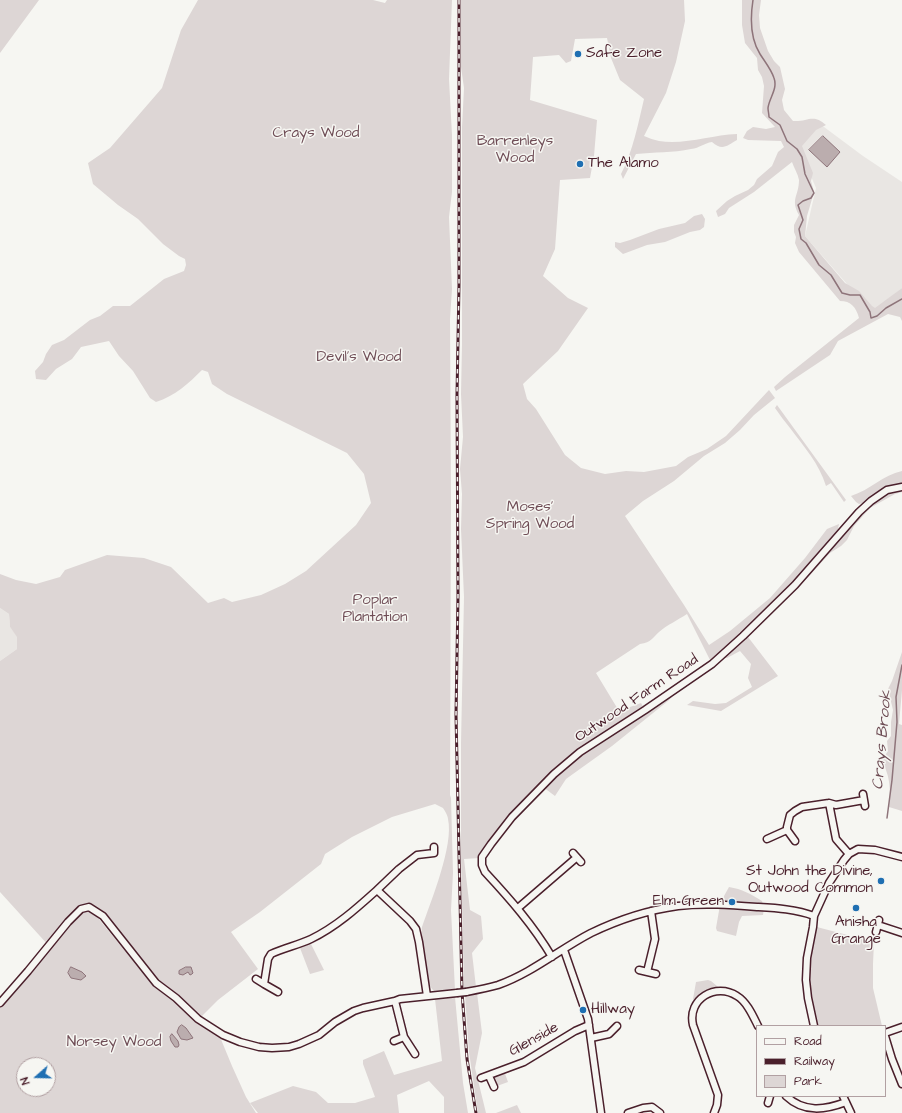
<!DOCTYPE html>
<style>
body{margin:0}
#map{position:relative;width:902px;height:1113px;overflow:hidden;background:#f6f6f2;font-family:"Architects Daughter",sans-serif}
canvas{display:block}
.legend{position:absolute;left:756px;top:1025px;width:130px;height:72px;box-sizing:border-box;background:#f6f6f2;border:1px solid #b1a0a2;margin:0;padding:5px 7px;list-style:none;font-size:12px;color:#4a1f2b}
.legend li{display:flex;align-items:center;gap:8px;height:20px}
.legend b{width:20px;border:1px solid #b1a0a2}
.north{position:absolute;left:16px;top:1057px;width:40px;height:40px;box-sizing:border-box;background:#f6f6f2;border:1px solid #b1a0a2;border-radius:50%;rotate:250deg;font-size:11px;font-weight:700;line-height:16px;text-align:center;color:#4a1f2b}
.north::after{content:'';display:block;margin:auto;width:14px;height:18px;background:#1f6fb2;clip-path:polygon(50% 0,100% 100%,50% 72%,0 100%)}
</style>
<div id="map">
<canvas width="902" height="1113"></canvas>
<ul class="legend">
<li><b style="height:5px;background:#f6f6f2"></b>Road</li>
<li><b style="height:5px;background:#4a1f2b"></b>Railway</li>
<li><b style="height:11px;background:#ddd6d5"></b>Park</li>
</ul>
<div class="north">N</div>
</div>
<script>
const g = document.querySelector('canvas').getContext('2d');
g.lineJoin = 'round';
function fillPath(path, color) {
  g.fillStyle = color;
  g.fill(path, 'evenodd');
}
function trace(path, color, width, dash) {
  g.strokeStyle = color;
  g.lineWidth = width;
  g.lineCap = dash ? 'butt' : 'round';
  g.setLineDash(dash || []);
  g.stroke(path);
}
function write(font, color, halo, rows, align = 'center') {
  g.font = font + ' "Architects Daughter",sans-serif';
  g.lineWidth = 3;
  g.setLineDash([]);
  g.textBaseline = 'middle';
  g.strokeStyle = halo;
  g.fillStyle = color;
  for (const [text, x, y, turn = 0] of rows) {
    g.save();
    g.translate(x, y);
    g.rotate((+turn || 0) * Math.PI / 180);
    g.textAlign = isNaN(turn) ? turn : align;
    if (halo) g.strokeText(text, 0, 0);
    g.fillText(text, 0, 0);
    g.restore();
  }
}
fillPath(new Path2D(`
 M820,124L863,156L902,182V288L876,309L867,307L805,236L816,188L798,146Z
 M0,608L9,614L10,627L17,636V649L0,661Z`), '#e9e6e3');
fillPath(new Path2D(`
 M0,0H39L0,53Z
 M198,0H373L385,3L387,0H452L449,79L452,135V192L449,217L452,289L450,319L451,500L450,795L451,798L453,873L451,910L455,990L434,991C424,983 420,940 422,927C431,901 454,845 448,819C448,816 445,811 443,808L435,804L392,817L352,837L325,854L321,864L260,912L231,932L258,969L218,1000L201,1017L177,995L157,982L106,917L94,913L133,961L154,986L177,1003L197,1022L220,1037L232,1066L246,1097L256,1113H0V1003L58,941L78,917L49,946L0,892V661L17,649V637L10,627L9,614L0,608V574L16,580L36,584L60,577L65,570L107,555L144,558L171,567L208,603L224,598L232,602L261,595L285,584L306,571L356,525L371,503L364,474L347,453L227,394L212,384L208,372L202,370C189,383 175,396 156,402L150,398L133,371L119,356L109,341L81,347L72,359L56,369L46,380L36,379L35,371L43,362L46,354L52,345L64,340L90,320L100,316L113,306H130L164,279L184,271L186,265L185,259L179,256L163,244L138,219L118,205L93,184L88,163L110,148L162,88L181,30ZM24,1065H48V1089H24Z
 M461,0H684L685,21L676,62L666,93L644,136C649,138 654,140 659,141C685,145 711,135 737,134V140C727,146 722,151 712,142C704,143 700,148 691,149C673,153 654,152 636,154L623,179L621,174C633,151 638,124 644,99L620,80L611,58L607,38L575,39L571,61L566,63L559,55L533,57L530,100L597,120L594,156L590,178L560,180L555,249L543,276L568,298L588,308L558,351L523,384L527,399L536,409L565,455L581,468L605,474L626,471L644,472L676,466L688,457L707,449L726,436L769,390L775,398L754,415L740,430L725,443L704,456L674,481L643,501L625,516L684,605L709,645L730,631L770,598L805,558L827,529L839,524L836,538L870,501L859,504L856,502L851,496C870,490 883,475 902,471V487L887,491L902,487V492L895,494L870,508L854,526L847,540L841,546L830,553L810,575L748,637L778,676L721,711L687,705L693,701L715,704L726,703L752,687L748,678L751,664L740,651L727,658H719L712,664L687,614C678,620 667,625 659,632C652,638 652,642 640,644L596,673L619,711L641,703L645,710L598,741L544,784L480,858L464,859L470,910L481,916L483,939L472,953L476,987L464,989L461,859V743L464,597L461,529L462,494L460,469L463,437L461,394L462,345V127L464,88L461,67Z
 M742,0H761L759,15L760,28L768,51L774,61L780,67L785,89L782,100L784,110L793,121C808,122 813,113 826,125L816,130L802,146L813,173L811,181L814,192L807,216L805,236L845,283L859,291L872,306L875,308L902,288V321L900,317L888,314L838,341L830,355L776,391L774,387L785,377L859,318C856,307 851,301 840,301L799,252L795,243L796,237L794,232V225L799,215C790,199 799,196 799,180C798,174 794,168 792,162L754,192L729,208L725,214L718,217L716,211L727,201L735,196L748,190L754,185L757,179L772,166L778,152L784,147L781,141L748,140L743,138L747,131L753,127L766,129L775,127L762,113L764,86L762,77L758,70L757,58L745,43L742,25Z
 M702,214L705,219L704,227L700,230L690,232L665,242L647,245L623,254L615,247V242L620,243L630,240L659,229L685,223L694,216Z
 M777,405L846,500L844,502L831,483L826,486C819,463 804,447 790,428C785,422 780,415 775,408Z
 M902,652V690L899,724L902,725V811L889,807C891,787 890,778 882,760L888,751L887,741L891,736V722L893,710L888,689L892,681Z
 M670,695L672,697L668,701L612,746L566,779L555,796L543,787L580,753Z
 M729,887C742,889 751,894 762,901L764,908L763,915L742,916L739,922L736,936L717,931L716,928L720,905H723L724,896Z
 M813,926L874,942L873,964V988L882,1026H814L806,980Z
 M311,944L324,970L310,974L300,948Z
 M708,980L711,981L723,991L715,992L695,1005L693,999L696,982Z
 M477,993L482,1033L475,1068L486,1113H478L469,1052L465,995Z
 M455,997L463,1083L468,1113H444V1097L429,1081L397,1095L399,1113H258L250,1103L293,1086L316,1092L328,1103H355L375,1097L363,1064V1060L384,1051L394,1075L442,1061L435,999Z
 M504,1071L508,1082L497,1086L493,1074Z
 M517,1105L521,1113H496Z`), '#ddd6d5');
const water = new Path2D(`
 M823,136L840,152L827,167L809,150Z
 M71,967L82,972L86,976L81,980L71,978L68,973Z
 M186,967H191L193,973L192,974L190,975L188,972L183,975L179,974V971Z
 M182,1025L186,1028L193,1038L187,1040L181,1039L177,1032L179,1027Z
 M172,1034L178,1041L179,1045L178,1047H175L171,1041L170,1037Z`);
fillPath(water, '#bbadae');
trace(water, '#8e747a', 1);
trace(new Path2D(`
 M753,0C750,19 750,38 760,54C765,62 771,69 774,78C778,89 769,98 768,108C768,111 769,114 769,117L780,125L787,141L797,149L802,157L805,174L814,193L811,198L803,201L798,205L803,220L799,229L801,239L806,243L819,265L831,275L842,293L850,295H860L870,312L871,318L877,316L886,308L902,299
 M887,818L892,780L897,722L896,697L902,665`), '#8e747a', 1.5);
const minor = new Path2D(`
 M863,794L865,806
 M829,803L836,839L849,854
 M767,839L787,830
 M795,841L787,830V827L790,815L795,811L802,807L829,803L836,805L864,800
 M573,853L581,862
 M518,908L576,858
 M878,925L902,933
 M876,932L879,920
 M564,950L588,1019L601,1113
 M552,957C533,925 510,899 485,872L482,865V857L491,844L512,817L554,774L580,752L645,710L712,664L743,636L795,585L859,512L871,501L887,490L902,487
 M639,970L656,974
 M647,972L655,939L651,911
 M256,979L264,984
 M278,992L264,984L268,959L271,954C284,948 298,945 311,939C336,927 357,908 377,890
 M466,992C477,990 488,988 498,985C532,973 560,949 591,933C618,920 648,910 678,906C704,903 731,905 757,907C775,908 796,909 814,916
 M427,996L419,942L416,929L410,921L377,890L399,869L417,855L434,853V847
 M395,1001L404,1037L415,1054
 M0,1003L28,971L68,922L81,909L89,907L103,916L156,983L176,998L198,1019L223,1035L240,1042L259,1047L272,1048L289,1047L299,1044L319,1035L335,1022L354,1011L363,1008L395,1001L400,999L457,993
 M814,1026L808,998L806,980L807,958L813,927L814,916L829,883L844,860L849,854L858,849L875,850L902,857
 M885,1033L902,1027
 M885,1036L892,1059L902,1084
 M591,1038L609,1034L617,1026
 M394,1041L404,1037
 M489,1076L494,1087
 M481,1078L524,1062L575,1031L589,1025
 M786,1096C804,1113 825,1110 846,1102
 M843,1096L851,1113
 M768,1103L770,1096
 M628,1113L643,1108L652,1107L660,1113
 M714,1113L717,1105L718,1095L693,1025C687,999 716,982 737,996C747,1002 753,1016 758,1026`);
trace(minor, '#4a1f2b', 9);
trace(minor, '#f6f6f2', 6);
const rail = new Path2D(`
 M459,0V285L457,395L458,596L456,715L462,992L467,1059L476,1113`);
trace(rail, '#4a1f2b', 3);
trace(rail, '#f6f6f2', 1.5, [4.5]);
const minorBridge = new Path2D(`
 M457,993L466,992`);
trace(minorBridge, '#4a1f2b', 9, []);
trace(minorBridge, '#f6f6f2', 6);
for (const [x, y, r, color] of [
 [578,54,4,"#1f6fb2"],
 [580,164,4,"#1f6fb2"],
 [881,881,4,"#1f6fb2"],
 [732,902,4,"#1f6fb2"],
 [856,908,4,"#1f6fb2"],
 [583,1010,4,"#1f6fb2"]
]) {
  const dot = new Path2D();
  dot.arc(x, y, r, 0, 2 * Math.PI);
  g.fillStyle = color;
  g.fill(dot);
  trace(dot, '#f6f6f2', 1.5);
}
write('15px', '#4a1f2b', '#f6f6f2', [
 ["Safe Zone",586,54],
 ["The Alamo",588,164],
 ["St John the Divine,",873,872,"right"],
 ["Outwood Common",873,889,"right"],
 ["Elm Green",724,902,"right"],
 ["Anisha",856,923,"center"],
 ["Grange",856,940,"center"],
 ["Hillway",591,1010]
], 'left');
write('15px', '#6f4d56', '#f6f6f2', [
 ["Crays Wood",316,134],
 ["Barrenleys",515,142],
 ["Wood",515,159],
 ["Devil's Wood",359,358],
 ["Moses'",530,508],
 ["Spring Wood",530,525],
 ["Poplar",375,601],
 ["Plantation",375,618],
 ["Norsey Wood",114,1043]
]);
write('15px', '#4a1f2b', '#f6f6f2', [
 ["Outwood Farm Road",637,699,-34],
 ["Glenside",534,1040,-29]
]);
write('italic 16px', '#6c4a52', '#f6f6f2', [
 ["Crays Brook",883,740,-85]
]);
</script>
